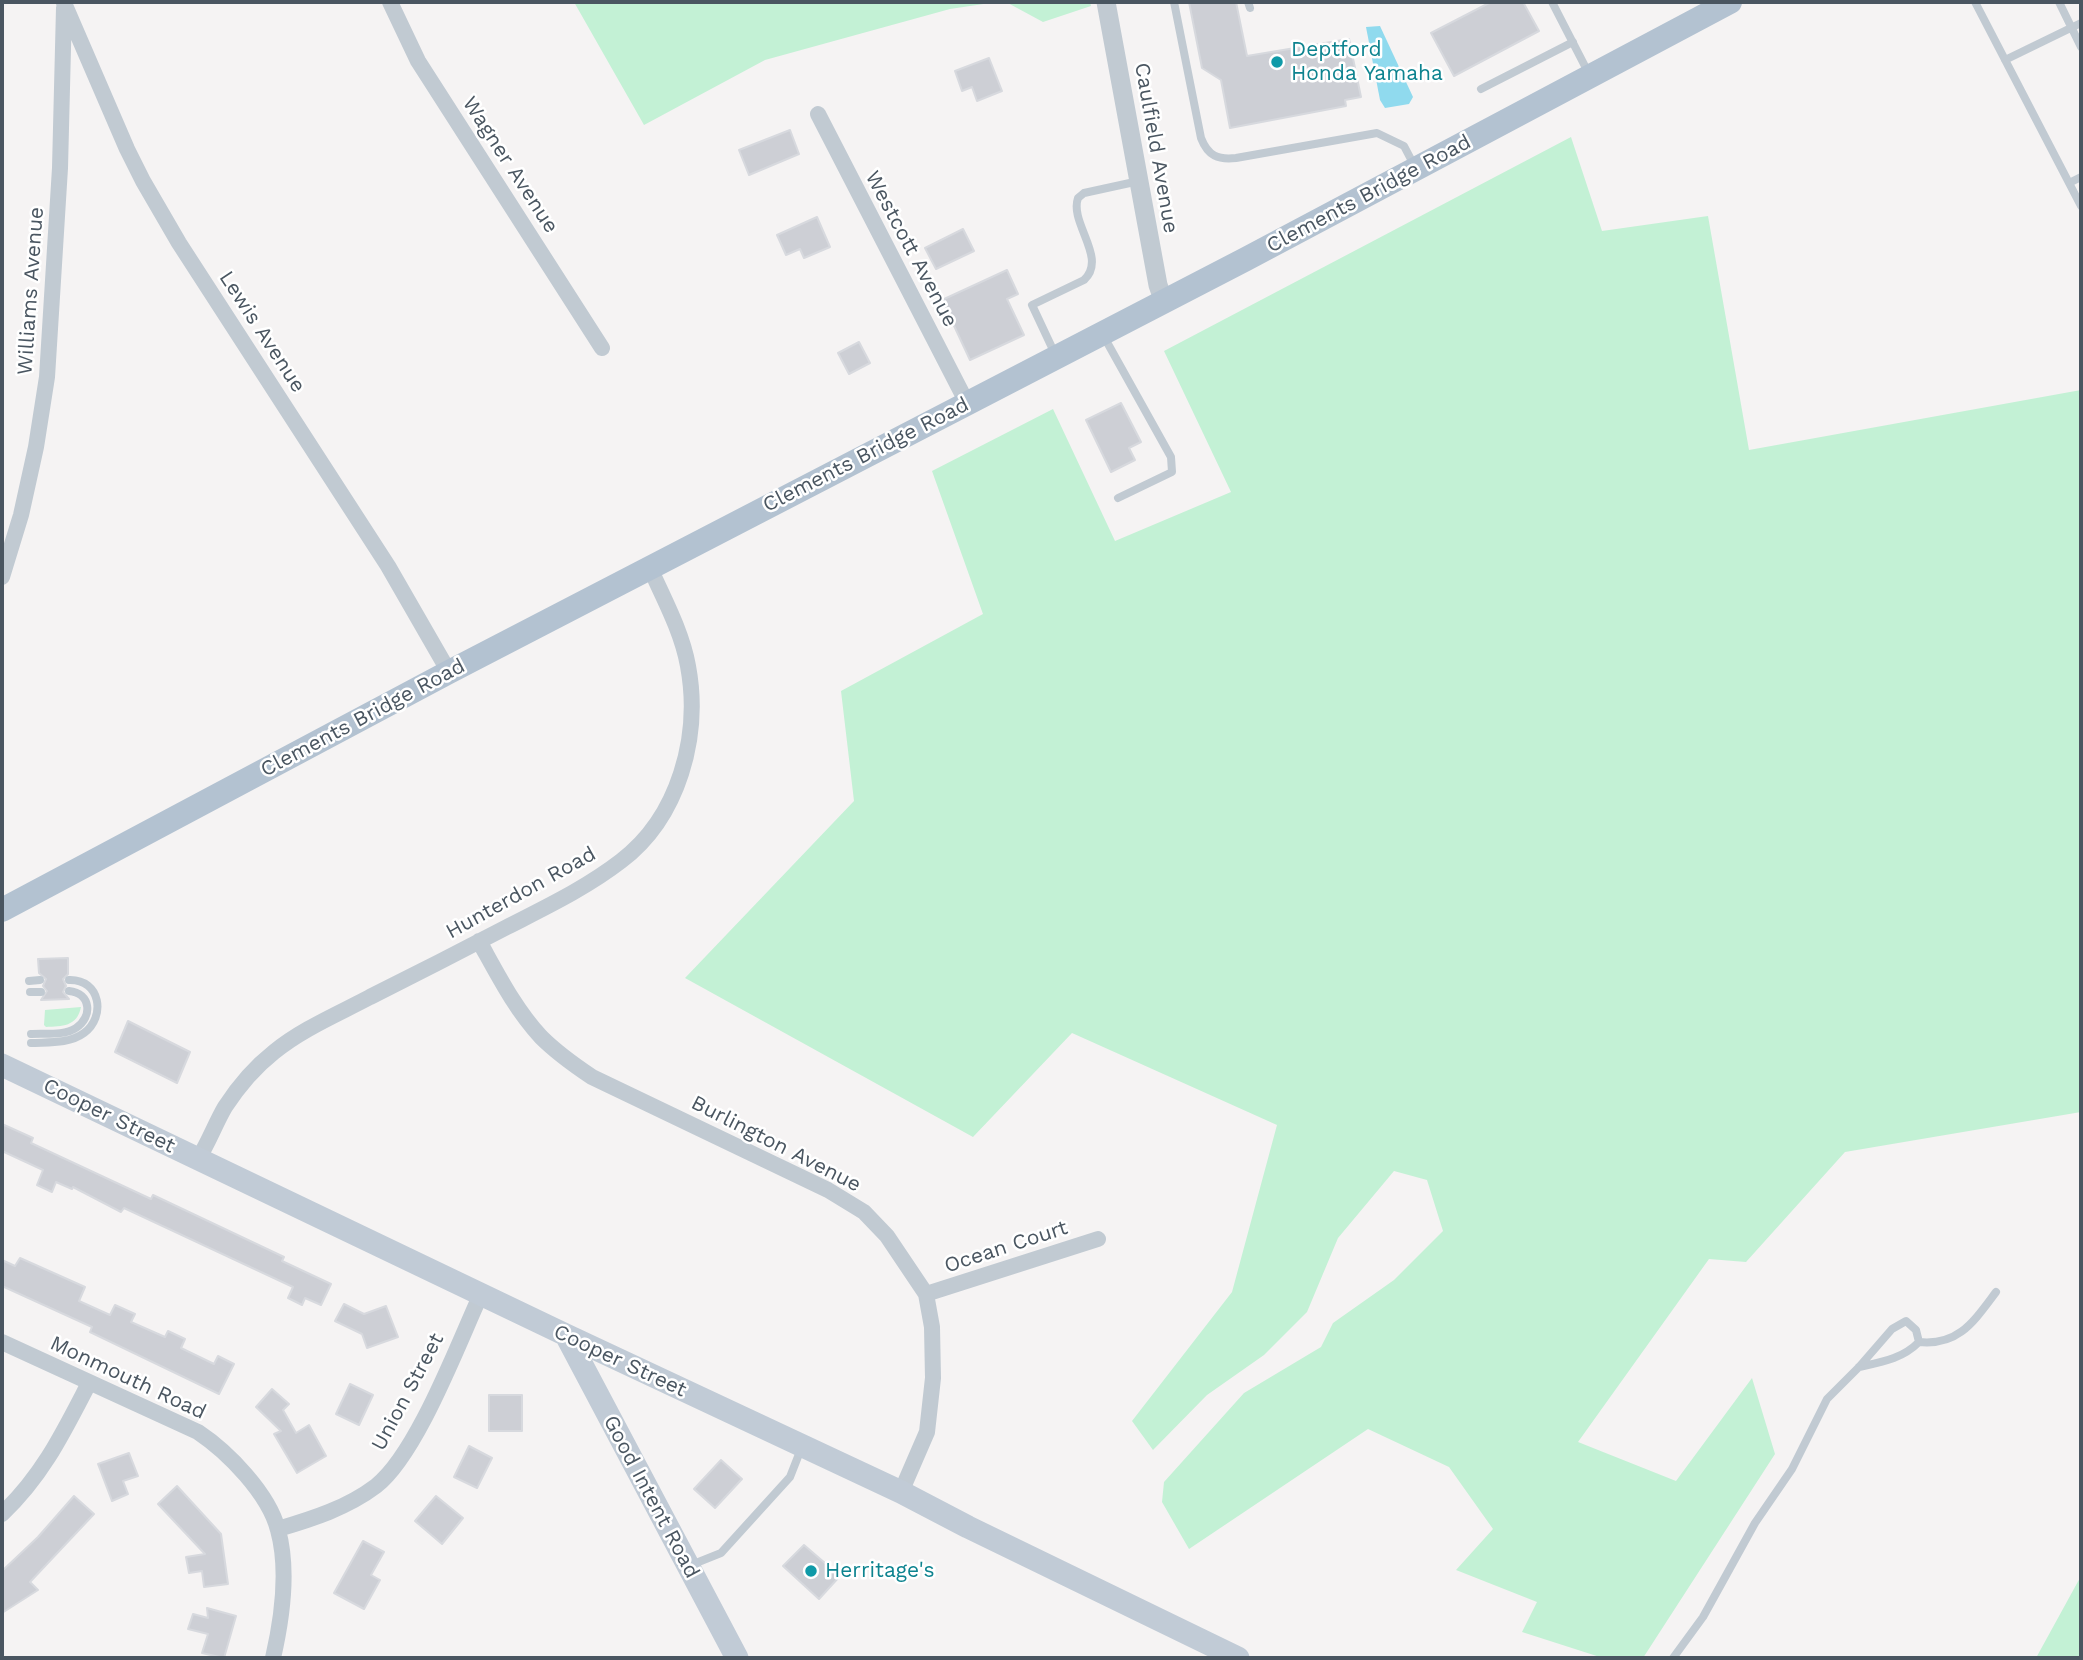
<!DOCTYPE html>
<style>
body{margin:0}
#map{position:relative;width:2083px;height:1660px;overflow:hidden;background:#f5f3f3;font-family:"Work Sans",sans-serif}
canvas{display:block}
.frame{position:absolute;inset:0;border:4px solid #4a5661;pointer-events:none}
</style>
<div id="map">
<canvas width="2083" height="1660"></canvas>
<div class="frame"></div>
</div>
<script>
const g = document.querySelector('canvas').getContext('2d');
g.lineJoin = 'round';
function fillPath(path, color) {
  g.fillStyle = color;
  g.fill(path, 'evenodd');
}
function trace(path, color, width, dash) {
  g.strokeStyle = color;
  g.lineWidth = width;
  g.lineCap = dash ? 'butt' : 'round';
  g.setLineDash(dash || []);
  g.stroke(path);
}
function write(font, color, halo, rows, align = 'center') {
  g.font = font + ' "Work Sans",sans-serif';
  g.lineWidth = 5;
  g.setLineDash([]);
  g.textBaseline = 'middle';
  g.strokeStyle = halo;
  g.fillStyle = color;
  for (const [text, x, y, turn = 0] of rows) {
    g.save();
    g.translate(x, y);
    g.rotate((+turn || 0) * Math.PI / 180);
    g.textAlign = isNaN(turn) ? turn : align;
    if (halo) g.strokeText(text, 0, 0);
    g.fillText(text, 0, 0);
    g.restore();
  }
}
fillPath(new Path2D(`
 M574,2H997L950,9L765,60L644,125Z
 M1006,2H1090L1091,6L1043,22Z
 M1571,137L1602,231L1708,216L1749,450L2081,390V1112L1845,1152L1746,1262L1709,1259L1578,1442L1676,1481L1752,1378L1775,1454L1643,1658H1603L1522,1632L1537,1602L1456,1570L1493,1529L1449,1467L1368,1429L1189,1549L1162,1502L1164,1482L1244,1393L1321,1347L1333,1323L1394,1280L1443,1231L1427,1180L1394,1171L1338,1238L1307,1312L1264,1355L1207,1395L1153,1450L1132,1421L1232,1292L1277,1125L1072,1033L973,1137L685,978L854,801L841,691L983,614L932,471L1053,409L1115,541L1231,492L1164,351Z
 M81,1007C77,1027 62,1026 46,1027L44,1025L45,1010Z
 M2081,1576V1658H2036Z`), '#c3f1d5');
fillPath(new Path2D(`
 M1380,26L1413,97L1409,104L1385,108L1380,100L1366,27Z`), '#90daee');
const building = new Path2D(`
 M1189,2H1236L1247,56L1349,39L1361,97L1345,100L1346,106L1230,128L1221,80L1202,68Z
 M1491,2H1523L1539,31L1454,76L1431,33Z
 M989,58L1002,91L977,101L972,87L962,91L955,71Z
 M790,130L799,154L749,175L739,150Z
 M817,217L830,247L804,258L800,249L786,255L777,235Z
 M963,229L974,251L936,269L925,248Z
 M1007,270L1018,294L1007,299L1024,335L970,360L942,300Z
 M859,342L870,363L849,374L838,353Z
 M1121,403L1141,442L1129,448L1135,460L1111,472L1086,420Z
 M68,958V974L63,979L66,986L63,992L69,999L41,1000L47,991L43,986L46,979L39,973L38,959Z
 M128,1021L190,1052L177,1083L115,1052Z
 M2,1124L33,1138L31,1143L151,1199L153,1195L284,1257L282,1261L331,1284L321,1305L305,1298L302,1305L288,1298L293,1287L124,1208L121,1212L73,1187L72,1189L56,1182L52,1192L37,1185L43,1170L2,1151Z
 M20,1258L85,1287L79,1301L110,1315L115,1305L135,1314L131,1322L165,1337L168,1331L185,1339L181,1348L214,1364L218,1356L234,1364L219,1394L90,1332L92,1327L2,1286V1260L15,1266Z
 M344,1304L364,1314L386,1306L398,1337L367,1348L362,1334L335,1321Z
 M350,1384L373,1395L359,1425L336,1414Z
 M272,1389L289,1404L283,1410L296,1433L309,1425L326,1456L297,1473L274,1434L281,1431L256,1407Z
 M489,1395H522V1431H489Z
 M469,1446L492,1458L477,1488L454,1477Z
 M129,1453L138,1476L123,1481L128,1494L112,1501L98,1464Z
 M721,1460L742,1479L715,1508L694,1489Z
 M177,1486L221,1534L228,1584L204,1587L202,1571L189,1573L186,1557L205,1554L158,1504Z
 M74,1496L94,1514L30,1582L38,1590L2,1613V1571L38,1537Z
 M436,1496L463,1518L442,1544L415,1521Z
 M363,1541L384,1552L371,1575L380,1580L364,1609L334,1593Z
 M804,1545L840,1576L819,1599L783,1566Z
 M207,1608L236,1616L224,1658L202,1653L208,1634L188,1629L193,1614L208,1618Z`);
fillPath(building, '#cdcfd5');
trace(building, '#d7d9de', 2);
trace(new Path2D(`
 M1174,2L1201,138C1208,156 1218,160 1236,158L1377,133L1404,146L1415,167
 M1248,2L1250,8
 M1552,2L1589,74
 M1975,2L2081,206
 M2059,2L2081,47
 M2005,60L2081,23
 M1481,89L1573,42
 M2069,183L2081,177
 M1103,335L1171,457L1172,472L1118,498
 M1055,354L1032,305L1084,280C1108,258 1069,223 1078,198L1084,193L1139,181
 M29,981L40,980
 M30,992H41
 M31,1034C44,1033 64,1036 76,1028C93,1017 91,993 69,991
 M31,1043C49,1042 69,1044 84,1033C106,1017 101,979 69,980
 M1919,1342C1959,1346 1974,1321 1996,1292
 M691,1565L721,1553L790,1477L801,1449
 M1673,1658L1703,1617L1755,1523L1792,1469L1827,1399L1859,1367L1892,1329L1906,1321L1916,1330L1919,1342C1902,1359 1882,1362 1859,1367`), '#c1cad2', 8);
trace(new Path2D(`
 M390,2L418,61L602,348
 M64,3L127,149L143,181L179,243L388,566L449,672
 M818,114L967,403
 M2,577L21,515L36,447L47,377L60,168L64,8
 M479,941C498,975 515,1009 541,1037C556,1052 574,1065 592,1077L828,1190L864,1212L887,1236L926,1294L932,1327L933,1378L927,1432L901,1492
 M198,1159C209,1142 215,1124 225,1107C238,1087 255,1067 274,1052C302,1029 338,1014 370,997C416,974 461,951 507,927C546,907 586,888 621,861C679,817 701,736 688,666C682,632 664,599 650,568
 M926,1294L1098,1239
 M2,1342L198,1432C228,1452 269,1494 278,1530C289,1570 282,1619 273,1658
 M2,1514C43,1475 63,1433 89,1383
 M278,1529C312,1519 347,1508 376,1486C417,1454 458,1344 481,1294`), '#c1cad2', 16);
trace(new Path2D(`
 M1106,2L1158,285L1164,302`), '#c1cad2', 19);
trace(new Path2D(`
 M2,1065L566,1335L901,1492L968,1527L1238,1658
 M566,1335L737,1658`), '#c1cbd6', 23);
trace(new Path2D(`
 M2,910L449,672L1246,259L1730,2`), '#b3c2d1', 24);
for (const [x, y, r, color] of [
 [1277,62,7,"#0f9aa8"],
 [811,1571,7,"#0f9aa8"]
]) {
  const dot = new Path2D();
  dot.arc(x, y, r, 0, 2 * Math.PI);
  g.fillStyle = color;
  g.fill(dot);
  trace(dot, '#fff', 2.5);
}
write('21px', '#0d838f', '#fff', [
 ["Deptford",1291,50],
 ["Honda Yamaha",1291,74],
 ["Herritage's",825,1571]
], 'left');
write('21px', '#4a5661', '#fff', [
 ["Caulfield Avenue",1156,148,80],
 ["Wagner Avenue",510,165,57],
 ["Clements Bridge Road",1369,194,-28],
 ["Westcott Avenue",911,249,62],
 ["Williams Avenue",31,291,-86],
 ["Lewis Avenue",262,332,57],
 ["Clements Bridge Road",866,455,-27],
 ["Clements Bridge Road",363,718,-28],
 ["Hunterdon Road",521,893,-29],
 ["Cooper Street",109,1116,26],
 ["Burlington Avenue",776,1144,27],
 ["Ocean Court",1006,1247,-18],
 ["Cooper Street",620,1361,25],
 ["Monmouth Road",128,1378,25],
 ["Union Street",408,1392,-62],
 ["Good Intent Road",651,1497,62]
]);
</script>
